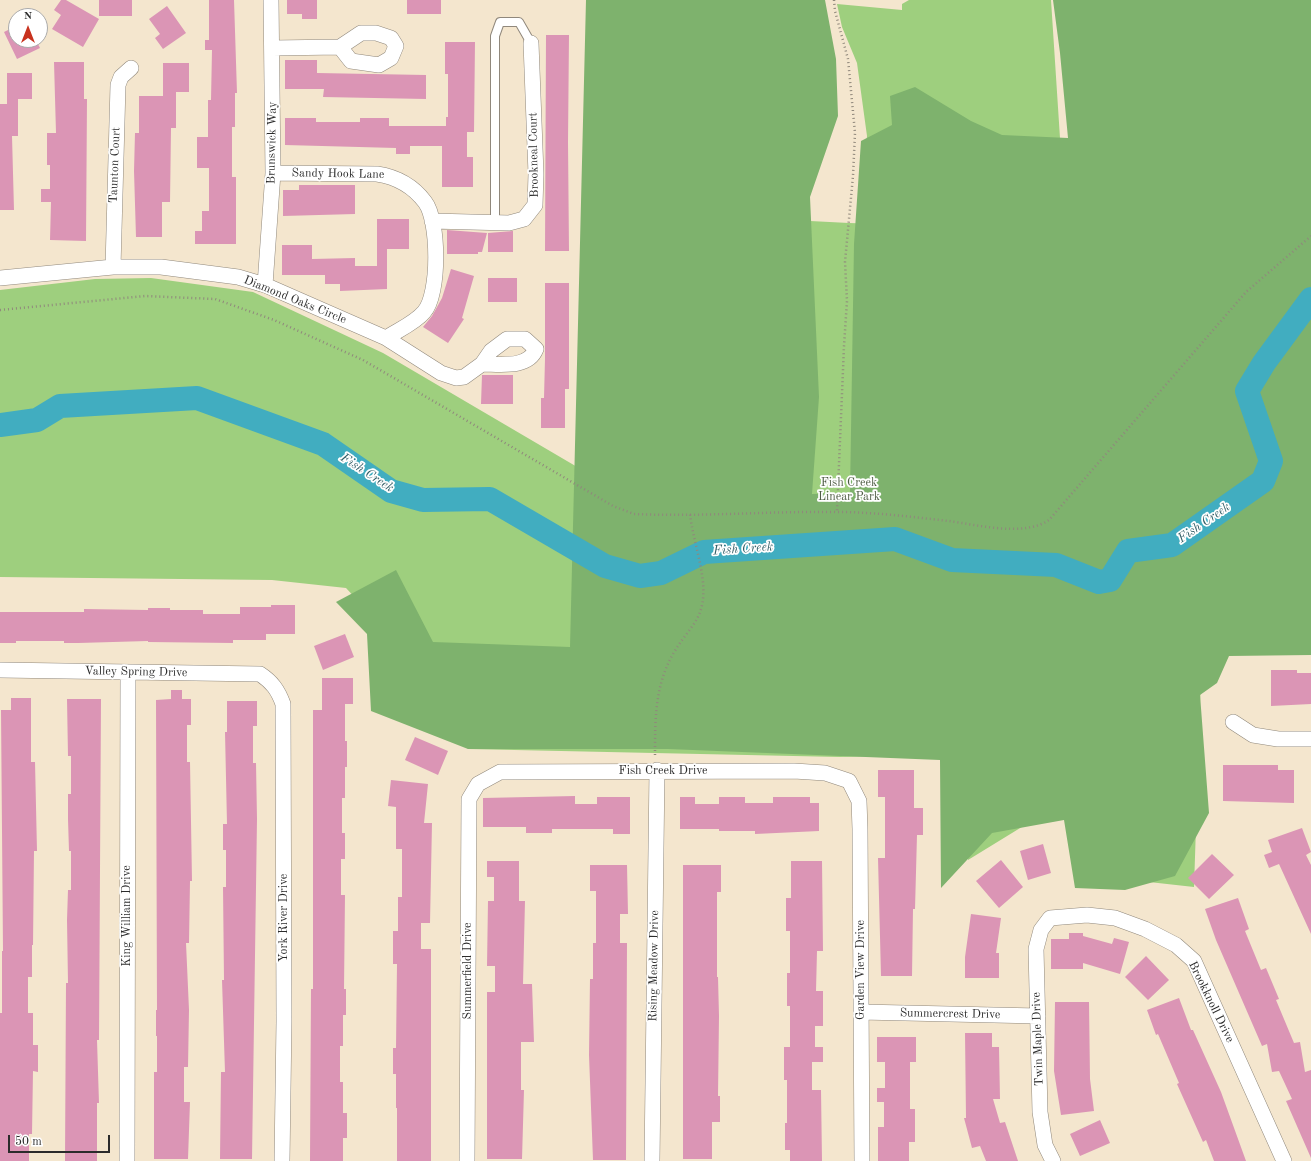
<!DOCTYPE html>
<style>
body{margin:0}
#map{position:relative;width:1311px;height:1161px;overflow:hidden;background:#f4e6ce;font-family:"Old Standard TT",serif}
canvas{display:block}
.north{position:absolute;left:8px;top:8px;width:40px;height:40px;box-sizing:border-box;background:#fff;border:1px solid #aaa;border-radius:50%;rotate:0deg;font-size:11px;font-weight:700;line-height:16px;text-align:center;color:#2b2b2b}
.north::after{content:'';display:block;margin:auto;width:14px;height:18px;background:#c8321e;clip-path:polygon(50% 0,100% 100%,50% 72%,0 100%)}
.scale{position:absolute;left:8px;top:1135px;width:102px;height:18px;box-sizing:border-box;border:2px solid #2b2b2b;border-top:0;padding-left:5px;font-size:12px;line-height:14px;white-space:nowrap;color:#2b2b2b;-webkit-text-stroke:3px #fff;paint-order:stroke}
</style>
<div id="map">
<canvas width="1311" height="1161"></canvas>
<div class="north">N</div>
<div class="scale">50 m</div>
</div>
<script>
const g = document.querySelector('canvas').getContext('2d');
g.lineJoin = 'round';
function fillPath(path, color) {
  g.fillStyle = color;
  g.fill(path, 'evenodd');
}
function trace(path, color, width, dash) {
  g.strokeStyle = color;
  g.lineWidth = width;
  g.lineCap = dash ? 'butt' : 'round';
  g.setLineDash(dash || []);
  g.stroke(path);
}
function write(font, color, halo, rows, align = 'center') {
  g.font = font + ' "Old Standard TT",serif';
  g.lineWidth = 3.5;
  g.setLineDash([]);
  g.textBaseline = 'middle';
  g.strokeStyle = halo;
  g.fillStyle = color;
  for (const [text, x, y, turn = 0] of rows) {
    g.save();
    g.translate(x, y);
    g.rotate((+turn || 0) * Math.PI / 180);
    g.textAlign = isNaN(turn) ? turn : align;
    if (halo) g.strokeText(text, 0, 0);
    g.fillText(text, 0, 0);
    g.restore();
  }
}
fillPath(new Path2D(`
 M909,0H1051L1065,215L859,216L867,136L857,63L842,27L837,4L902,10V4Z
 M1311,0L1202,645L1194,887L1095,876L1087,787L968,860L973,754L840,757L468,749L385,630L346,588L272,580L0,577V290L95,279L151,278L253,292L383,353L584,471L732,217L849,223L1079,230Z`), '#9ecf7e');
fillPath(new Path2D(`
 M586,0H825L836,59L838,116L810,197L819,397L812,494L850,493L854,244L861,141L892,125L890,96L915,87L971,121L1002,135L1068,138L1060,53L1053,0H1311V655L1229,656L1217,683L1200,695L1209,813L1175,876L1125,890L1075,888L1064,820L992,833L941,888L940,760L668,749H468L371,711L367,634L336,602L396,570L433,642L570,647Z`), '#7eb26d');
trace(new Path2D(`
 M0,425L37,420L60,406L197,398L323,444L391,491L423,500L490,499L605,566L640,576L661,573L704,552L895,539L952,560L1056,565L1099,582L1110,580L1128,551L1172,545L1263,481L1271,461L1247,391L1264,363L1311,299`), '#41adc0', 24);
fillPath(new Path2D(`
 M61,0H66L99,19L83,47L52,29L61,15L54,10Z
 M99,0H132V16H99Z
 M209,0H234L237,93H235V127H232V177H236V244H195V231H202V211H209V168H197V137H208V100H211L212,50H205V40H209Z
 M287,0H317V19H302V14H287Z
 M407,0H441V14H407Z
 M167,6L186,33L163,49L155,38L160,34L149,19Z
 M16,26V40H36L40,48L17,59L4,32Z
 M546,35H569L568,142L569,251H545Z
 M445,42H475L474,132H467V157H473V187H442V146H410V154H396V148L285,145V118H316V122H360V118H389V126H446V117H448V74H445Z
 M285,60H317V73L426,75V99L323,97L324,89H285Z
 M54,62H84V99H87L86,241L50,240L51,202H41V189H50V165H47V133H56Z
 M163,63H189V92H176V128H171L170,202H162V237H136L134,171L135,133H139V96H163Z
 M7,73H32V99H18V136H12L14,210H0V104H7Z
 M299,185H355V214L283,216V190H299Z
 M377,219H409V249H387V289L340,291V284H325V275H282V245H312V259L355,258V266H377Z
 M447,230L487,233L482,252H478V254H447Z
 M513,231V252H488V233Z
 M451,269L474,276L462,318L464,319L448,343L423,327L432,316L442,298Z
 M488,278H517V302H488Z
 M545,283H569V389H565V428H541V398H544L545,359Z
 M482,375H513V404H481Z
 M271,605H295V634H266V640H233V643L148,642V641L78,643H64V641H16V643H0V612H84V609L148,610V608H170V610H203V614H240V607H271Z
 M345,634L354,657L323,670L314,646Z
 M1271,670H1297V673H1311V704L1271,706Z
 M322,678H353V704H345V741H347V767H345V798H342V833H345V859H341V895H345L344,989H346V1015H343V1046H340V1082H343V1113H347V1138H343V1161H310L311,989H313V710H322Z
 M171,690H182V699H191V725H187V762H190L192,881H190L189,943H186L189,1010L188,1067H184V1102H190L188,1159H154V1072H157V1036H156V1010H157L156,700L171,699Z
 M11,698H31V762H35L37,851H34L33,945H32V977H28V1013H33V1045H38V1072L33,1071L32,1134H29V1161H0V1013H2V951H3L1,710H11Z
 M67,699H101L99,1040H97L99,1103H97V1161H65L66,983H68L67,920L68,890H71V851H69L68,819V794H71V756H68Z
 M227,701H257V726H253V763H256L257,819L252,1159H220L221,1072H225L222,980H224L223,887H226V850H223V824H227L225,732H227Z
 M415,737L448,751L438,775L405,760Z
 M1223,765H1278V770H1294V803L1223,801Z
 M878,770H914V808H923V835H917L915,909H913L912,976H881L878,858H885V797H878Z
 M391,780L428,784L424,823H432L430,923H421V949H431V1161H397V1108H396V1074H393V1048H396L397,964H393V931H398V897H402V849H396V807L388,806Z
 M575,796V804H597V797H630V834H613V829H552V833H526V827H483V798Z
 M680,797H695V804H719V797H745V803H773V797H810V803H819V831L755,834V831H719V829H680Z
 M1302,828L1311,852L1306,855L1311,865V934L1279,864L1269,868L1264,855L1272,852L1268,840Z
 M1043,844L1051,873L1028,880L1020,851Z
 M1212,854L1234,875L1209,899L1188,878Z
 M1001,860L1023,887L999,908L976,881Z
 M487,861H519V901H525L523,984H532L534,1042H521V1090H524L522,1159H487V992H495V966H487L488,901H494V877H487Z
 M791,861H822L823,951H817L816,991H823V1026H815V1047H823V1062H812V1090H821L822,1161H790V1150H785V1123H787V1080H784V1047H790V1006H787V973H790V931H786V898H791Z
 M590,865H627L628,914H620V943H627L626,1160H593L589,1055L590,979H593V943H596V891H590Z
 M683,865H721V892H717V977H718L719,1016L718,1096H720V1122H712V1159H683Z
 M1238,898L1249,929L1245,931L1261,970L1266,968L1279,999L1276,1000L1294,1043L1300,1042L1305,1072L1311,1070V1158L1286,1101L1292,1099L1279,1071L1272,1072L1267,1044L1262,1046L1216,940L1205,909Z
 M971,914L1001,918L996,953H999V978H965V957Z
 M1069,933H1083V936L1112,944L1114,938L1129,942L1120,974L1083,963V969H1051V939H1069Z
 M1146,956L1169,980L1148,1000L1125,977Z
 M1179,998L1191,1030H1193L1221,1092L1246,1161H1214L1206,1140L1203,1142L1177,1084L1179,1083L1158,1034L1156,1035L1147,1010Z
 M1055,1002H1089L1090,1079L1094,1111L1061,1115L1054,1071Z
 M965,1033H992V1047H999L1000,1099H993L1000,1123L1005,1122L1018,1161H986L980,1146L972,1148L964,1118H966Z
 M877,1037H916V1062H910V1109H915V1142H909V1161H878V1127H884V1102H877V1088H885V1062H877Z
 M1100,1120L1110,1143L1080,1156L1070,1134Z`), '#db95b5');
const lane = new Path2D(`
 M495,222V36L500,22H519L531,43`);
const street = new Path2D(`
 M361,33H376L391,38L396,46L391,58L379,65L351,61L340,47Z
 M273,48L340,47
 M273,173L377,174C397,177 413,186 425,202C439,220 440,294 424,312C415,323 398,330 386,338
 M432,221L509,223L524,219L535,205L536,174L531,43
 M113,267L118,85L121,77L131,68
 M0,278L113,267H161L238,277L265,285L386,338L441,373L456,378L464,377L482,364
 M265,285L273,173L271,0
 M507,339H525L536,349C528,369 500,364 482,364L491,351Z
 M0,670L260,674C272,682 278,690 283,704L284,1021L282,1161
 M1233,722L1253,735L1278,739H1311
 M861,1012L1038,1016
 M127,1161L128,672
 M467,1161L469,799L478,784L500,772L794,771L825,773L849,781L859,801L860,829L862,1161
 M652,1161L657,770
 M1053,1161L1045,1145L1040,1112L1036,949L1041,930L1050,918L1087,915L1115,918L1145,929L1176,945L1194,961L1284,1161`);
trace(lane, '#90887c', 10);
trace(street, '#90887c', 16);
trace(new Path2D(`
 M834,0L835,11L848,59L855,133L853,176L845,262L847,301L844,346L837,512
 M0,310L145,296L215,299L274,320L363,360L613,506L634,514C702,517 769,511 837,512C875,512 912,517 949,521C978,525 1024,537 1049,520L1246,292L1311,236
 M655,755C655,717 655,682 676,649C685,634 699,622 702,605C708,579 693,542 690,514`), '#90887c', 2.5, [1, 3]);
trace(lane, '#fff', 8);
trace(street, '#fff', 15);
write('12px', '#2b2b2b', '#fff', [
 ["Brunswick Way",272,143,-89],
 ["Brookneal Court",534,155,-91],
 ["Taunton Court",115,165,-88],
 ["Sandy Hook Lane",338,174,1],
 ["Diamond Oaks Circle",295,300,22],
 ["Valley Spring Drive",136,672,1],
 ["Fish Creek Drive",663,771],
 ["King William Drive",127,916,-90],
 ["York River Drive",284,918,-90],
 ["Rising Meadow Drive",654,966,-89],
 ["Garden View Drive",861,970,-90],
 ["Summerfield Drive",468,971,-90],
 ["Brookknoll Drive",1211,1002,64],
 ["Summercrest Drive",950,1014,1],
 ["Twin Maple Drive",1038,1039,-92]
]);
write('12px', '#4e5c44', '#fff', [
 ["Fish Creek",849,483],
 ["Linear Park",849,497]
]);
write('italic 13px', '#345f67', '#fff', [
 ["Fish Creek",367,473,33],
 ["Fish Creek",1204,523,-35],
 ["Fish Creek",743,549,-4]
]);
</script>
